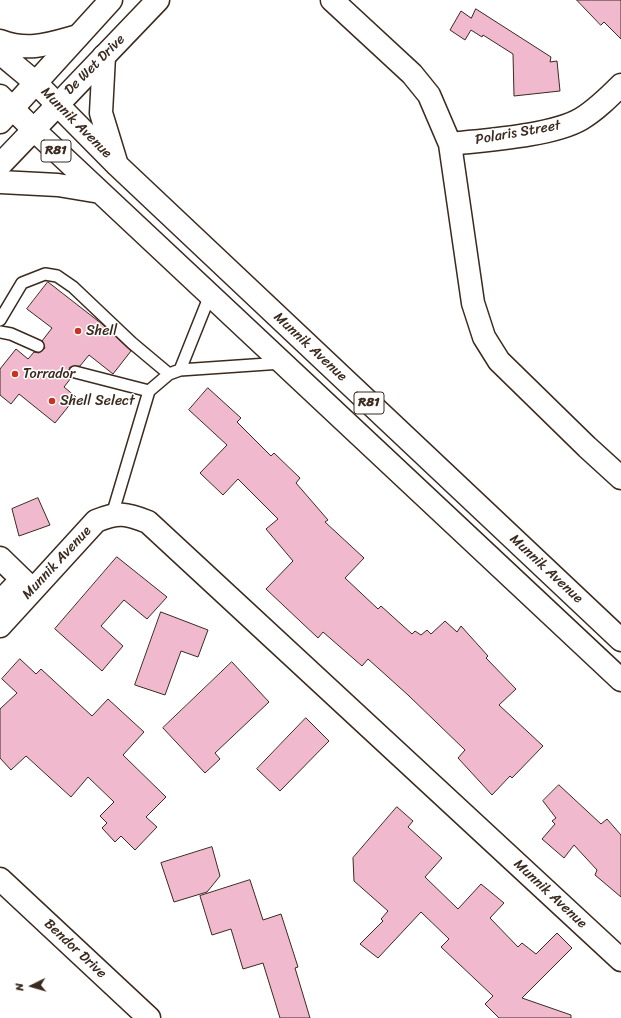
<!DOCTYPE html>
<style>
body{margin:0}
#map{position:relative;width:621px;height:1018px;overflow:hidden;background:#fff;font-family:Sriracha,sans-serif}
canvas{display:block}
.north{position:absolute;left:12px;top:966px;width:40px;height:40px;-webkit-text-stroke:3px #fff;paint-order:stroke;rotate:265deg;font-size:11px;font-weight:700;line-height:16px;text-align:center;color:#3b2a1e}
.north::after{content:'';display:block;margin:auto;width:14px;height:18px;background:#3b2a1e;clip-path:polygon(50% 0,100% 100%,50% 72%,0 100%)}
</style>
<div id="map">
<canvas width="621" height="1018"></canvas>
<div class="north">N</div>
</div>
<script>
const g = document.querySelector('canvas').getContext('2d');
g.lineJoin = 'round';
function fillPath(path, color) {
  g.fillStyle = color;
  g.fill(path, 'evenodd');
}
function trace(path, color, width, dash) {
  g.strokeStyle = color;
  g.lineWidth = width;
  g.lineCap = dash ? 'butt' : 'round';
  g.setLineDash(dash || []);
  g.stroke(path);
}
function write(font, color, halo, rows, align = 'center') {
  g.font = font + ' Sriracha,sans-serif';
  g.lineWidth = 3;
  g.setLineDash([]);
  g.textBaseline = 'middle';
  g.strokeStyle = halo;
  g.fillStyle = color;
  for (const [text, x, y, turn = 0] of rows) {
    g.save();
    g.translate(x, y);
    g.rotate((+turn || 0) * Math.PI / 180);
    g.textAlign = isNaN(turn) ? turn : align;
    if (halo) g.strokeText(text, 0, 0);
    g.fillText(text, 0, 0);
    g.restore();
  }
}
const building = new Path2D(`
 M577,0H621V39L604,22L601,25Z
 M476,9L551,57L550,62L557,61L560,91L514,96L513,54L483,35L482,37L471,30L465,40L450,30L461,11L471,18Z
 M48,282L102,324L131,351L113,374L89,355L80,366L70,367L68,373L71,378L64,387L76,397L55,423L19,394L11,404L0,395V369L16,349L28,359L34,352L39,353L45,348L42,341L52,328L27,309Z
 M208,388L241,418L237,422L271,456L274,453L300,478L296,483L328,520L325,522L364,558L345,578L378,609L381,606L412,634L415,631L421,635L427,630L431,634L445,621L457,632L461,626L488,656L486,658L516,689L499,705L543,746L512,778L510,776L492,795L458,758L465,750L408,695L368,659L362,666L323,632L318,638L266,589L293,561L266,529L278,519L238,479L223,495L200,473L227,445L189,410Z
 M38,498L50,525L19,536L12,509Z
 M117,557L167,597L147,619L124,600L101,626L123,646L102,671L55,629Z
 M161,612L208,630L198,657L181,651L165,695L135,685Z
 M20,659L36,674L41,669L92,716L108,699L144,732L123,755L166,797L146,817L157,827L135,850L121,836L115,842L102,828L107,823L100,816L114,802L88,777L71,797L26,756L11,770L0,758V709L17,693L2,679Z
 M232,662L269,702L215,753L220,759L205,773L163,728Z
 M306,718L329,741L280,791L257,769Z
 M559,785L601,824L607,819L621,835V897L595,875L597,870L574,845L564,858L542,839L555,824L552,821L556,818L543,801Z
 M397,807L413,821L408,827L442,858L425,877L458,909L481,884L504,903L490,918L518,947L522,943L536,954L557,933L572,948L522,998L571,1015V1018H499L485,1004L493,996L441,947L449,939L421,912L378,958L360,944L383,921L381,919L388,911L354,881L353,858Z
 M212,847L220,876L207,892L174,902L161,863Z
 M250,880L263,920L281,914L298,967L295,968L310,1018H280L263,963L243,969L231,929L212,935L200,896Z`);
fillPath(building, '#f1b9cd');
trace(building, '#3b2a1e', 1);
const lane = new Path2D(`
 M0,320L22,283L45,274L57,276L73,287L132,343L169,374
 M0,332L11,334L38,346
 M180,370L210,295
 M75,372L149,391
 M112,515L149,391L169,374L180,370L282,363`);
const street = new Path2D(`
 M332,0L412,74L429,95L450,144L473,303L484,337L499,361L587,447L621,478
 M450,144C485,140 552,136 581,119C596,110 609,97 621,85
 M0,558L33,590
 M0,602L21,580
 M0,626L96,521C118,512 126,513 148,522L621,960
 M0,879L149,1018`);
const secondary = new Path2D(`
 M0,122L111,0
 M0,165L158,0`);
const primary = new Path2D(`
 M0,41C29,52 49,44 78,36
 M0,53L36,83L117,165L621,640
 M104,56L101,113L116,162
 M0,96L34,130L621,680
 M0,182L58,185L100,192`);
trace(lane, '#3b2a1e', 14);
trace(street, '#3b2a1e', 25);
trace(secondary, '#3b2a1e', 25);
trace(primary, '#3b2a1e', 25);
trace(lane, '#fff', 11);
trace(street, '#fff', 22);
trace(secondary, '#fff', 22);
trace(primary, '#fff', 22);
for (const [x, y, r, color] of [
 [78,331,4,"#c8321e"],
 [15,374,4,"#c8321e"],
 [52,401,4,"#c8321e"]
]) {
  const dot = new Path2D();
  dot.arc(x, y, r, 0, 2 * Math.PI);
  g.fillStyle = color;
  g.fill(dot);
  trace(dot, '#fff', 1.5);
}
for (const [x, y, w] of [
 [56,151,30],
 [369,403,30]
]) {
  const box = new Path2D();
  box.roundRect(x - w / 2, y - 11, w, 22, 3);
  g.fillStyle = '#fff';
  g.fill(box);
  trace(box, '#3b2a1e', 1);
}
write('bold 13px', '#3b2a1e', null, [
 ["R81",56,151],
 ["R81",369,403]
]);
write('14px', '#3b2a1e', '#fff', [
 ["De Wet Drive",95,65,-45],
 ["Munnik Avenue",76,123,45],
 ["Polaris Street",518,133,-10],
 ["Munnik Avenue",310,347,43],
 ["Munnik Avenue",57,563,-47],
 ["Munnik Avenue",546,569,43],
 ["Munnik Avenue",550,894,43],
 ["Bendor Drive",75,949,43]
]);
write('14px', '#3b2a1e', '#fff', [
 ["Shell",86,331],
 ["Torrador",23,374],
 ["Shell Select",60,401]
], 'left');
</script>
